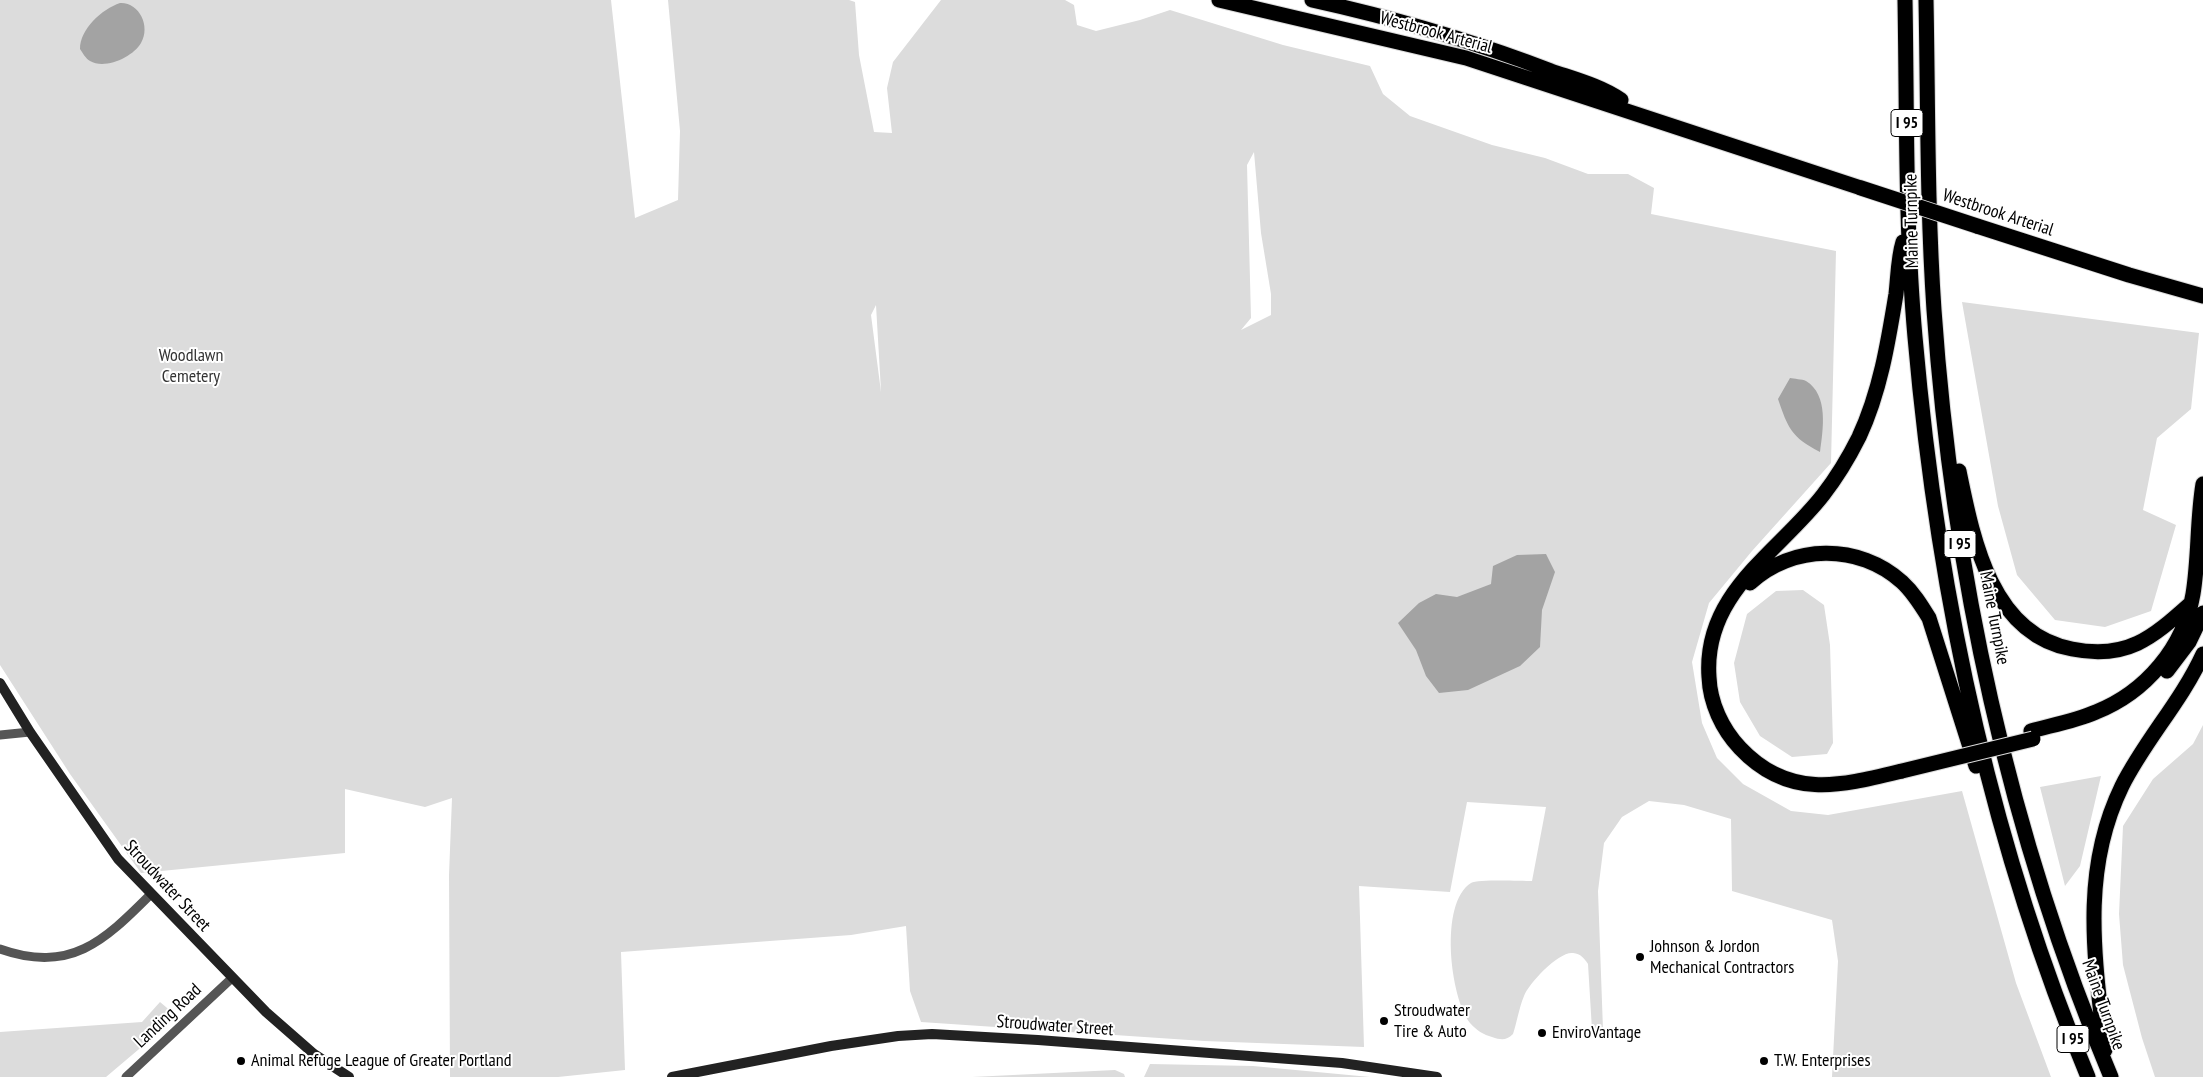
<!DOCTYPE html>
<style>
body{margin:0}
canvas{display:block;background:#fff}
</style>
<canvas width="2203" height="1077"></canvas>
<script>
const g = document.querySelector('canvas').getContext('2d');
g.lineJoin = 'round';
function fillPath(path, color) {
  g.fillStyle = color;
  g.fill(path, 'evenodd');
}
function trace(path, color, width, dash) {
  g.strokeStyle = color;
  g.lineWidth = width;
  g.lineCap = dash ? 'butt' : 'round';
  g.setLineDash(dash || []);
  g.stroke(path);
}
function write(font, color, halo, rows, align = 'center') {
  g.font = font + ' "PT Sans Narrow",sans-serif';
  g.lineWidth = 4;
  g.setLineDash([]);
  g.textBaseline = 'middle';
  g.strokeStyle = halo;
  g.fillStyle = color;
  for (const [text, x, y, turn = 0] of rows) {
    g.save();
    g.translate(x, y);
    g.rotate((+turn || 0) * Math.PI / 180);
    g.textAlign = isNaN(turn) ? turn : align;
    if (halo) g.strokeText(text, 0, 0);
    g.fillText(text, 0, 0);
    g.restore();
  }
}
fillPath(new Path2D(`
 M0,0H611L635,218L678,200L680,131L668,0H849L855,2L859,55L874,132L892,133L887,88L893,62L941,0H1065L1074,5L1077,25L1096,31L1140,20L1170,10L1283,45L1370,66L1383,94L1410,116L1492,145L1545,158L1588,174H1628L1654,188L1651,214L1836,251L1831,463L1752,551L1709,603L1692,662L1702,723L1717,758L1743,784L1791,811L1828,815L1962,791L2016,983L2051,1077H1832L1838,961L1832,920L1732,891L1731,819L1684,805L1649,801L1622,817L1604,843L1598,891L1603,1030H1592L1588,964C1584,958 1581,954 1573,953C1559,951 1529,983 1524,996C1519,1008 1517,1022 1513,1034C1506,1041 1501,1040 1492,1037C1484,1035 1476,1030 1470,1023C1450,997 1439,903 1471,883C1478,879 1521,881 1532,881L1546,807L1467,802L1450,892L1359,886L1364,1047L1204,1041L921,1022L910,991L906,926L851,935L621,952L625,1070L558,1077H450L449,875L452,798L425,807L345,789V853L141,873L70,774L0,665ZM1254,152L1261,233L1271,294V315L1241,330L1251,318L1247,165ZM876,305L881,391V392L871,315Z
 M1962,302L2199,333L2191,409L2157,438L2143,510L2176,525L2151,611L2105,627L2055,620L2017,575L1998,506Z
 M1803,590L1824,605L1830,645L1833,743L1827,754L1792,757L1760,736L1740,702L1734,663L1747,614L1776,591Z
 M2203,725V1077H2155L2142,1038L2123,965L2119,914L2123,826L2153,779L2193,744Z
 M2101,776L2080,866L2065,886L2040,787Z
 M160,1002L173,1013L145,1044L106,1077H0V1032L142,1022Z
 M1150,1064L1253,1066L1370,1077H1144Z
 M1115,1070L1124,1074L1125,1077H972Z`), '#dcdcdc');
fillPath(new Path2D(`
 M120,3C139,2 151,26 141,43C133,57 105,70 90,61C86,59 82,52 80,49C80,29 102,9 120,3Z
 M1790,378C1794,379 1802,379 1806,381C1829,395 1823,430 1820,452C1791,437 1788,428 1778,399Z
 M1546,554L1555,572L1542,610L1540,647L1520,666L1468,690L1439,693L1426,676L1416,650L1398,623L1419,603L1436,594L1457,597L1491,584L1493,566L1517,555Z`), '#a3a3a3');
const highway = new Path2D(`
 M1219,0L1466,58L1861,188
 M1312,0C1394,18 1473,41 1551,71C1574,79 1601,86 1621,100
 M1905,0C1907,112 1905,225 1915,337C1937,590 1990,842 2088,1077
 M1926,0C1928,103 1927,207 1934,310C1952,570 2009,836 2111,1077
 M1977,226L2129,275L2203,296
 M1959,471C1973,539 1991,634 2072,649C2127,660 2152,638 2190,604
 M1750,583C1792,544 1859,543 1902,582C1913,592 1921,605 1929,618L1976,766
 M2167,671L2189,642L2203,613
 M2031,731C2053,725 2075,721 2096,712C2146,692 2184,647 2193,594C2199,557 2197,520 2203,484
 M1902,771C1841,786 1789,800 1740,748C1722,729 1710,703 1709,677C1703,593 1778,553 1823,495C1837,477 1849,457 1859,437C1880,392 1888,343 1896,294C1898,277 1898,258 1903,242
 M2105,1050C2095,960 2080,872 2122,786C2145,740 2181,702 2203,654`);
trace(highway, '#dbdbdb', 17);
trace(new Path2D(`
 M0,735L30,732
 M0,949C70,974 104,941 150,895
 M126,1077L232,978`), '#555', 9);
trace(new Path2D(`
 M0,683L30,732L118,859L266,1012L314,1054L349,1077
 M672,1077L831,1046L898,1036L932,1034L1038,1040L1342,1063L1437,1077`), '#222', 10);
trace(highway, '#000', 15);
const highwayBridge = new Path2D(`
 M1861,188L1977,226
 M1902,771L2033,739`);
trace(highwayBridge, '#dbdbdb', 17, []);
trace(highwayBridge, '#000', 15);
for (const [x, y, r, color] of [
 [1640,957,5,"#000"],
 [1384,1021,5,"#000"],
 [1542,1033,5,"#000"],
 [241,1061,5,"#000"],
 [1764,1061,5,"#000"]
]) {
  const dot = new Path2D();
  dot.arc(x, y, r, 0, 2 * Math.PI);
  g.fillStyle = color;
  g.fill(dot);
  trace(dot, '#fff', 2);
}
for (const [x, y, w] of [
 [1907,123,32],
 [1960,544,32],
 [2073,1039,32]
]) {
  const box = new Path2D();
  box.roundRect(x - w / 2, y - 13.5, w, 27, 4);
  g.fillStyle = '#fff';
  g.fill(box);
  trace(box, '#000', 1);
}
write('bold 16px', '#000', null, [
 ["I 95",1907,123],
 ["I 95",1960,544],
 ["I 95",2073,1039]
]);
write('18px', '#000', '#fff', [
 ["Westbrook Arterial",1436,33,15],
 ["Westbrook Arterial",1998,213,18],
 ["Maine Turnpike",1912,221,-91],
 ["Maine Turnpike",1994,618,79],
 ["Stroudwater Street",167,886,47],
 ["Maine Turnpike",2103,1005,70],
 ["Landing Road",168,1016,-43],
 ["Stroudwater Street",1055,1026,4]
]);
write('18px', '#333', '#fff', [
 ["Woodlawn",191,356],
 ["Cemetery",191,377]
]);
write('18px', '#000', '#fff', [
 ["Johnson & Jordon",1650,947],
 ["Mechanical Contractors",1650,968],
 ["Stroudwater",1394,1011],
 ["Tire & Auto",1394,1032],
 ["EnviroVantage",1552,1033],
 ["Animal Refuge League of Greater Portland",251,1061],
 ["T.W. Enterprises",1774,1061]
], 'left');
</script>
